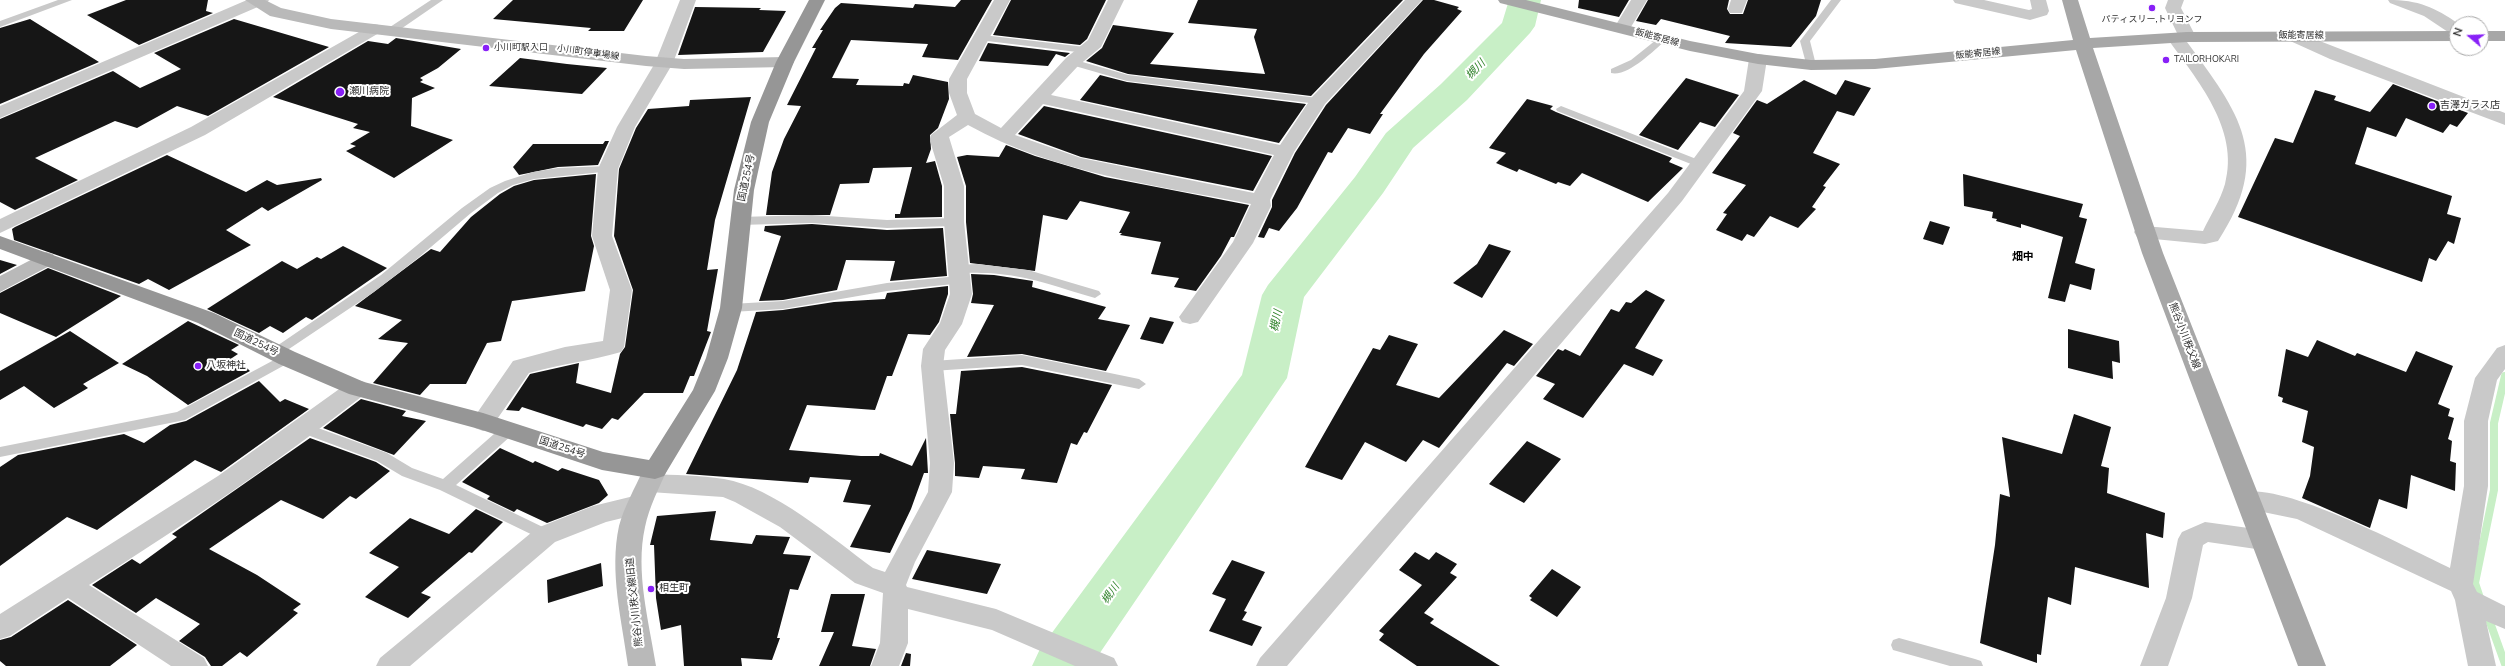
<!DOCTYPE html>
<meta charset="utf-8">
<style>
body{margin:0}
#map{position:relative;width:2505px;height:666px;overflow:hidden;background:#fff;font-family:"Nunito Sans",sans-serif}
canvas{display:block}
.north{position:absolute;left:2449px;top:16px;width:40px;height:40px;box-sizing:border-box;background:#fff;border:1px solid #acacac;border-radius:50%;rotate:289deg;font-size:11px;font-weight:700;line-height:16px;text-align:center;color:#2f2f2f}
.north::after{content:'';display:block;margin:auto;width:14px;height:18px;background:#8820f7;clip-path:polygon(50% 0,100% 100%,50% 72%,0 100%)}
</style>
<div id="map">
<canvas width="2505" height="666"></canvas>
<div class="north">N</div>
</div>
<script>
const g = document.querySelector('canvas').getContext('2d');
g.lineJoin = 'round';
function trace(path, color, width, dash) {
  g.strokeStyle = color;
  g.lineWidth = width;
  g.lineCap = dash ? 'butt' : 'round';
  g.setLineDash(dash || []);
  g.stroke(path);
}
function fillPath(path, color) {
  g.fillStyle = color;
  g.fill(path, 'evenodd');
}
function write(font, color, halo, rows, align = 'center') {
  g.font = font + ' "Nunito Sans","Noto Sans JP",sans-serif';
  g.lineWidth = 4;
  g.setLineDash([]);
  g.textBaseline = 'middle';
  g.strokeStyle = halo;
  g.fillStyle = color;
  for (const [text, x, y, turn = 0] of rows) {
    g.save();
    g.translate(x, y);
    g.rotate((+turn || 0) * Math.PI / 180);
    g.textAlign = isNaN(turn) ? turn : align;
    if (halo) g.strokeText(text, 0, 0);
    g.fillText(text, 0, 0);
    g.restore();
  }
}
trace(new Path2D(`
 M2481,601L2475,583L2494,490V423L2505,376
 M2487,614L2505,664`), '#c8efc6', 8);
fillPath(new Path2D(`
 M1509,0H1541L1535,26L1530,33L1467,100L1413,148L1383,193L1304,297L1287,378L1091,666H1032L1040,649L1242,375L1262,295L1268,285L1355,177L1386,133L1441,84L1502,23Z`), '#c8efc6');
fillPath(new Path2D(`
 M126,0H208L206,11L213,13L139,45L87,15Z
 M513,0H643L624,31H588L591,28L493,19Z
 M961,0H992L958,60L922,57L928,44L851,40L832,78L859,79L856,85L903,86L904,83L909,84L913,75L948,82L949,99L938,128L930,135L931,149L926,163L935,161L942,186V217L895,218V214H900L912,167L873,168L869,183L840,184L830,215H766L772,172L784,139L801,106L787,105L816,48H812L823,30H820L835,8L841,3L913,8L915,4L955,7Z
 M1011,0H1106L1087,39L1080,45L993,35Z
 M1198,0H1403L1311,96L1128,74L1086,61L1102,48L1113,25L1174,33L1150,64L1265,74L1254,37L1257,29L1188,23Z
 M1423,0H1434L1459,7L1457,9L1462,11L1424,54L1380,114H1383L1370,134L1348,128L1332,153L1328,152L1297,208L1279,231L1269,228L1264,238L1258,237L1272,207V200L1295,153L1326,105Z
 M1579,0H1629L1619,17L1578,8Z
 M1648,0H1729L1727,9L1730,14H1743L1748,0H1821L1816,16L1791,47L1725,43L1730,36L1661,19L1656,25L1636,21Z
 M695,7L761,8L759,10L786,11L763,52L678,55Z
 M30,19L99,62L0,104V28Z
 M234,19L329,47L208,116L177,106L137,128L115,121L35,158L78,180L15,210L0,202V119L113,71L140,88L181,69L154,53Z
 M396,38L461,49L438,68L420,78L423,80L420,82L435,88L412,98L411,126L453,140L394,178L346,151L356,146L350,144L370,132L353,128L358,124L273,97L368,41L388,44Z
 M988,43L1070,53L1065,57L1056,54L1048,66L979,61Z
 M520,58L567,64L607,68L582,94L489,86Z
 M1100,75L1127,82L1306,104L1279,143L1080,100Z
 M1686,78L1739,95L1715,127L1700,122L1678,150L1639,135Z
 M1804,80L1836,95L1845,80L1871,88L1854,116L1837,111L1813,153L1840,164L1823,186L1826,187L1812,207L1816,209L1798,228L1770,216L1754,237L1747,234L1742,241L1716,230L1727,214L1723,213L1746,185L1712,173L1740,136L1733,133L1757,100L1767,104Z
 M2393,84L2468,113L2457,127L2450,124L2443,133L2406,118L2396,137L2367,127L2355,164L2452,196L2447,214L2461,218L2454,244L2448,241L2436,261L2429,258L2422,282L2238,217L2275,138L2293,143L2315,90L2336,96L2334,100L2370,112Z
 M751,97L715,220L707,270L718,269L707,331L711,332L694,376H690L683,393H644L618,420L612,418L602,429L586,424L583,427L522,407L519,411L506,410L530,374L579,363L576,383L611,393L620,354L625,347L633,290L614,236L619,169L636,128L648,109L689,106L690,100Z
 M1527,99L1553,106L1550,109L1556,112L1672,158L1669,162L1683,168L1648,202L1582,173L1570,186L1558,182L1556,184L1519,169L1517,172L1496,163L1506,153L1489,148Z
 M1044,106L1272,156L1253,191L1081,157L1018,134Z
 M605,141H609L598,165L558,167L519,175L513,167L533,144H603Z
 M1006,145L1035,156L1105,177L1249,205L1234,237H1231L1221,256L1196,291L1174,287L1179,278L1151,274L1161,242L1120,235L1122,233H1119L1130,212L1080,201L1067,220L1043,215L1035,271L970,263L966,222V186L957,157L967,155L999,157Z
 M167,155L246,192L267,180L277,185L321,178L322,180L268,211L262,207L226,230L251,245L169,290L148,279L139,284L14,240L12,229L15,227Z
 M596,174L591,236L594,246L585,291L512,301L501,341L487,343L466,384H430L420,395L373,383L408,343L378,339L402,320L355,306L431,249L440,252L471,217L500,194L514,186L534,180Z
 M1963,174L2083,204L2079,217L2087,219L2075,263L2095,269L2091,290L2070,284L2065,302L2048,298L2063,237L2021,224V228L1996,221L1997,219L1992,218L1993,212L1964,206Z
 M1930,221L1950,227L1943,245L1923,239Z
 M812,224L887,230L943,228L947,276L890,281L895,261L846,260L837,290L783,300L759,301L781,236L764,231L765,226Z
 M1489,244L1511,251L1482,298L1453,283L1477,264Z
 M343,246L387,268L312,320L306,317L283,333L270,326L259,333L207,309L282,261L297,269L317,257L321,259Z
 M0,260L17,265L0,274Z
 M48,268L121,296L56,337L0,313V293Z
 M971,274L994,275L1033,281L1032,287L1106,307L1098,319L1130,325L1106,371L1022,354L967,357L994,305L971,303L973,294Z
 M948,286V294L939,322L930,335L908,334L892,376H887L875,410L807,405L789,450L861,456H879L880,453L912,466L926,438L928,473H924L911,509L890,553L850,547L871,505L843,502L851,480L810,477L808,483L686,474L737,370L756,312L783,310L834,302L885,299L887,293Z
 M1646,290L1665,300L1635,348L1663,360L1653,376L1624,364L1583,418L1543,399L1555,384L1536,376L1558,349L1563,351L1565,349L1580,356L1611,309L1619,312L1626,302L1631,303Z
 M1150,317L1174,322L1163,344L1140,339Z
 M188,321L239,345L231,350L238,354L232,358L241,362L250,371L188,405L147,376L122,364Z
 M2068,329L2119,341L2120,363L2112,361L2113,379L2068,368Z
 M1504,330L1533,344L1514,366L1507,363L1439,448L1423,440L1406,462L1365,442L1342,480L1305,467L1373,348L1380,350L1389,335L1418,344L1396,385L1439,398Z
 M70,331L119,363L83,384L88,388L54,408L24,386L0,400V371Z
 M2317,340L2355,356L2357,353L2406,372L2416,351L2453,366L2438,404L2450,409L2448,416L2454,418L2448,439L2452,441L2450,461L2456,463L2455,491L2411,475L2407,509L2379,499L2370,528L2302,498L2310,476L2314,447L2302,442L2308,411L2282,402L2283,398L2278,396L2286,349L2308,357Z
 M1022,367L1112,385L1087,433L1084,432L1077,445L1071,443L1057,483L1021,479L1025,469L983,466L979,478L955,476V463L950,414H956L961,371Z
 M259,381L280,402L285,399L309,409L221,472L195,460L97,530L67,517L0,566V467L18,455L124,434L144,443L170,425L186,421Z
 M361,399L406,411L402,416L426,421L394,455L323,428Z
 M2074,414L2111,427L2101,466L2109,468L2107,493L2165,513L2163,538L2146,533L2149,588L2075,567L2071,605L2048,597L2041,655L2037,654V663L1980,643L1995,545L2000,494L2010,497L2002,437L2062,454Z
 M310,438L376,462L390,471L356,499L350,496L323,519L281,500L209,549L257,575L301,604L293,610L298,613L247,657L240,652L222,666H211L205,657L179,641L200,624L156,598L136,613L92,585L132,559L140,564L177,537L172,534Z
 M1527,441L1561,459L1524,503L1489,484Z
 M500,448L533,463L535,461L558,471L562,468L599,480L608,495L599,503L547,523L517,509L514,512L487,499L490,496L462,482Z
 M476,509L503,522L472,553L469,552L421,593L431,597L408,618L365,597L399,567L369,553L410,518L449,534Z
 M716,511L710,540L752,544L756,535L790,537L783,554L811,556L798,590L790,589L777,638H780L772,660L741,658L742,666H684L681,625L661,630L656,598L654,545H650L657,516Z
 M927,550L1001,564L987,594L912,579Z
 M1415,552L1429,560L1436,552L1457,564L1450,573L1457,577L1424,613L1434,619L1430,623L1500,666H1417L1379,640L1384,634L1379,631L1422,585L1399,570Z
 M1232,560L1265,572L1244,611L1247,612L1242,620L1262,627L1252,646L1209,631L1226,599L1212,594Z
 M601,563L603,586L548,603L547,580Z
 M1552,569L1581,587L1557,617L1530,600L1532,598L1529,596Z
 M831,594H865L852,646L876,649L870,666H819L834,632H821Z
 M68,600L137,645L110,666H6L0,661V640L11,637Z
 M906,653L911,654L910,666H901Z`), '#161616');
fillPath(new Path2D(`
 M58,0H72L0,27V21Z
 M431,0H443L395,33H387V29Z
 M1831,0H1841L1810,41L1816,65L1815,67H1807L1800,41Z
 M983,35L1085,47L1090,50L1085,53L979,40V36Z
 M1661,36L1665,37V41C1653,51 1628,77 1611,73V69L1631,60Z
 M1072,59L1128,75L1318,98L1323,101L1318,104L1127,81L1068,64V60Z
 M1561,106L1704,162L1706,164L1700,167L1696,166L1557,111L1556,109Z
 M608,166L614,169L612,171L534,179L513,185L498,193L471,213L418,258L374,292L280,355H270L268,352L381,275L462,208L490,188L505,181L533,172L558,168Z
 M812,215L887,220L954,218L960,222L954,226L887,228L812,223L739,225L733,221L739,217Z
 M977,264L1028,270L1099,291L1101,294L1095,298C1063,289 1033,277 999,274C990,272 956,275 952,269L958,265Z
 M959,276L963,277L965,280L963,283L887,291L783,309L731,312L725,308L731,304L783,301L887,283Z
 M287,353L292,355L294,358L292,361L185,420L0,457V447L177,412Z
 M1022,355L1139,379L1146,384L1139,389L1022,365L932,371L925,366L932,361Z
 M307,424L387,453L412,468L443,479L503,426H513L515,430L513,434L456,485L551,531L554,535L551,539L546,541L541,539L440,490L402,476L377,461L302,433L300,429L302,425Z
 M1899,638L1975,659L1981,661L1983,666H1950L1893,650L1891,645L1893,640Z`), '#c9c9c9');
fillPath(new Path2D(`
 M247,0H269L267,3L0,118V106Z
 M680,0H696L673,63L635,127L618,169L612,236L632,290L624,347L621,352C591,361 560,364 529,373L491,428L483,431L475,428L471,422L475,416L513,361L565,347L603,341L610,290L592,236L598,169L617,127L655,63Z
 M994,0H1010L967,79V93L975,114L1001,128L1066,58L1088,40L1108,0H1124L1101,47L1078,66L1051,95L1280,145L1312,97L1405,0H1422L1325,104L1294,152L1270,200L1271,206L1253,243L1198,322L1190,324L1182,322L1179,317L1233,242L1251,204C1155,185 1054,173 968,125L949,137L964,186V222L972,294L962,324L945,350L943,366L954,463L952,492L915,562L906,585L907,587L996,609L1114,658L1118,666H1075L992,630L908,609V643L899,666H871L880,643L883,593L855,583L780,527L735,502L723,497L650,492L641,490L638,483L641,476L650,474C674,475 700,475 724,479C773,487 832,538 873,568L885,572L928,492L930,463L921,366L923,349L940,323L950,294L944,222V186L930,141L931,135L957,115L949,93V79ZM1043,104L1274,155L1254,193L1081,158L1015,135Z
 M1631,0H1647L1628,32H1616L1614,28Z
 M1731,0H1747L1742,13H1730L1728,9Z
 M1953,0H1984L2029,10L2032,9L2030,0H2046L2049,11L2047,15L2030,20L1955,3Z
 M2168,0H2184L2181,8L2196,37L2187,42C2239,113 2274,156 2218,241L2205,244L2144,238L2137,237L2134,232L2137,227L2144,226L2203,231C2210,216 2220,201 2225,184C2240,129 2197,80 2167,38L2170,34L2177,33L2165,8Z
 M2388,0C2419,0 2434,7 2459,24H2457V35L2451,34L2424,16L2390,3Z
 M373,24L379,25L381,29L379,33L205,135L0,233V219L191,127Z
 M2294,31L2505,113V125L2330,59L2288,40L2286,36L2288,32Z
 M1758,54L1764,55L1767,59L1762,91L1682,201L1287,666H1256L1260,658L1668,193L1744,91L1749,59L1752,55Z
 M2505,345V369L2497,380L2488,421V486L2473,584L2477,592L2505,606V629L2486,621L2496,666H2468L2455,600L2451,591L2297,519L2239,507L2236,500L2239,493C2282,480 2407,548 2450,568L2464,486V421L2475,378L2497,348Z
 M357,380L365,382L368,388L365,394C277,463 184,525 89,585L204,658L208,666H171L68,598L10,636L0,639V614L218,476L349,382Z
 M638,495L647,498L650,505L647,512L606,522L555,542L410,666H376L380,658L537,528L593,506Z
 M2205,522L2263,530L2272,533L2276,540L2272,547L2263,550L2208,542L2203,545L2192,598L2168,666H2140L2166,598L2178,539L2182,532Z`), '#c9c9c9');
fillPath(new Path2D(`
 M245,0H265L281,8L331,19L646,56L684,59L785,57L791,58L794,62L791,66L785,67L684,69L646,66L331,29L270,16Z
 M46,252L53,254L56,259L53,264L0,292V276Z
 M655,461L664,464L667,470C659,488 649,507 645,527C635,572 649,621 656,666H628C622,621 609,572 619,526C624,507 635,488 643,470L646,464Z`), '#b9b9b9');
fillPath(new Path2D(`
 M1498,0H1526L1690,41L1758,54L1811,60L1875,59L2073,40L2062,0H2078L2090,38L2187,32L2457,31V41L2187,42L2093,48L2163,253L2326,666H2298L2142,253L2076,50L1875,69L1811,70L1758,64L1690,51L1500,3Z
 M2481,31H2505V41H2481Z`), '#a7a7a7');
fillPath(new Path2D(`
 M809,0H825L794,62L769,122L754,190L742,308L728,358L715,391L664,476L655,479L602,470L479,429L349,394L279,364L198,323L0,249V236L214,313L295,352L364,382L483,413L603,452L649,460L693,390L706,358L720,308L734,190L751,122L776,62Z`), '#969696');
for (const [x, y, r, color] of [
 [2152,8,4,"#8820f7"],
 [486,48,4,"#8820f7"],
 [2166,60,4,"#8820f7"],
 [340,92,5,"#8820f7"],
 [2432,106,4,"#8820f7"],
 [198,366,4,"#8820f7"],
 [651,589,4,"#8820f7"]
]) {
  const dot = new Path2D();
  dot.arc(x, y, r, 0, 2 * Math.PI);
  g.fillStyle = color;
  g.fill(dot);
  trace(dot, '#fff', 1.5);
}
write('9px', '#2f2f2f', '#fff', [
 ["パティスリー,トリヨンフ",2152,20,"center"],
 ["小川町駅入口",494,48],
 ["TAILORHOKARI",2174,60]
], 'left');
write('9px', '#2f2f2f', '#fff', [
 ["飯能寄居線",2301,36],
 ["飯能寄居線",1657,38,15],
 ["小川町停車場線",588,53,8],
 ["飯能寄居線",1978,54,-6]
]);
write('10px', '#2f2f2f', '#fff', [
 ["瀬川病院",349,92],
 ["吉澤ガラス店",2440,106],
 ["八坂神社",206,366],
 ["相生町",659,589]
], 'left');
write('10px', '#2f2f2f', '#fff', [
 ["国道254号",747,178,-78],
 ["熊谷小川秩父線",2184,336,69],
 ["国道254号",256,343,26],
 ["国道254号",562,448,18],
 ["熊谷小川秩父線旧道",635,602,-96]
]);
write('italic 11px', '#34852f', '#fff', [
 ["槻川",1476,70,-46],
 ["槻川",1277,321,-78],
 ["槻川",1111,594,-55]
]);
write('bold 11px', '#000', '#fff', [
 ["畑中",2023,257]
]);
</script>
